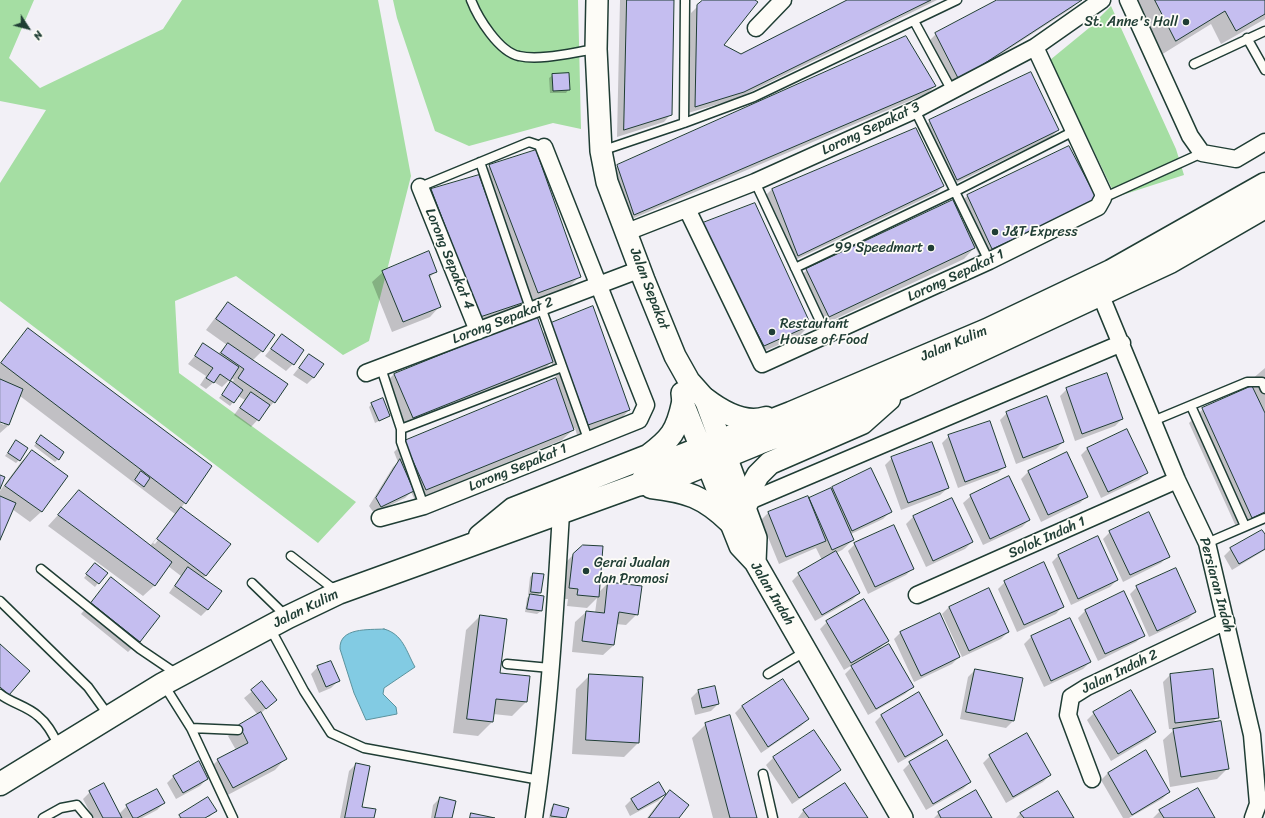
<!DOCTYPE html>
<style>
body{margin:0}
#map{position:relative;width:1265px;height:818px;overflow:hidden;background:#f2f0f6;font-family:Sriracha,sans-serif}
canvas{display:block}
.north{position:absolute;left:8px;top:8px;width:40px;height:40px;-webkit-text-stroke:3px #fdfcf7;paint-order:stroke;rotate:126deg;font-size:11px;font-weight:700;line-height:16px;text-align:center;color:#1f3d34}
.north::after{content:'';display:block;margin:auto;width:14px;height:18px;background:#1f3d34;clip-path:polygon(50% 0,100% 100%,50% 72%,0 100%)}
</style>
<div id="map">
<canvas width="1265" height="818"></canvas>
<div class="north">N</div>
</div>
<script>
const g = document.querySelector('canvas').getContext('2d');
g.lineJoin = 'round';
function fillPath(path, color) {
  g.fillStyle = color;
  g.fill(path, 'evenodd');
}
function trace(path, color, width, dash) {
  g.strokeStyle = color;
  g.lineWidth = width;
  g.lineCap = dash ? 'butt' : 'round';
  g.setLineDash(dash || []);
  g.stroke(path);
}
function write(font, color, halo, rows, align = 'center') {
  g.font = font + ' Sriracha,sans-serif';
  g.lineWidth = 3.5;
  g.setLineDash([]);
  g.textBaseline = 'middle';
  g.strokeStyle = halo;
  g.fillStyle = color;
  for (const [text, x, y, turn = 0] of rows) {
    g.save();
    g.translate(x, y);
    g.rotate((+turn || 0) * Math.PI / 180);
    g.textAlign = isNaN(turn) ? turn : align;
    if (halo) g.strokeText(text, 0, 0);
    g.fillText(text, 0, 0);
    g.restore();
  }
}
fillPath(new Path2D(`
 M0,0H34L9,58L40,88L163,29L182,0H378L411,176L369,341L343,355L236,276L175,301L179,373L356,502L318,543L0,301V183L46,110L0,101Z
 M393,0H578L581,129L553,123L469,146L435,131L397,18Z
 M1111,6L1176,149L1184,175L1116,197L1050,60L1089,28Z`), '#a5dea3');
const water = new Path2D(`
 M384,629C403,634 406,651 415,667L384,688L383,694L396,707L397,714L366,720L354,693L340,649C339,627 369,630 384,629Z`);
fillPath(water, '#82cbe3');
trace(water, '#5a929d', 1);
fillPath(new Path2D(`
 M620,0H673L671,114L664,122L617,137Z
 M704,0H754L722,45L741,55L849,0H937L736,99L688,113L691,13Z
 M1000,0H1080L1072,8L952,86L929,41L936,34Z
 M1134,0H1265V19L1221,44L1211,24L1161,55Z
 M553,75L569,89L566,93H550L549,78Z
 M935,86L928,93L627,221L611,173L618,166Z
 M930,121L1058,130L1051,137L950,186L923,128Z
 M915,129L943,186L936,193L791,262L765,196L772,189Z
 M490,166L580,276L569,287L527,303L502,236H500L524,302L516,309L473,323L425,197L432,190L479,177Z
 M968,195L1097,200L981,259L975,247L964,259L818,327L796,280L807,270L966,225L957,206Z
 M701,225L810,325L799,336L753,356L690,235Z
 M436,271L429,278L440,306L430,317L392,332L372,282L383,272Z
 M228,303L262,351L252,361L274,402L251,427L234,415L245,400L238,396L230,406L219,398L234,380L231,378L222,387L214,382L206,389L200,385L206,376L188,364L204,345L218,354L227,345L206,330L218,314Z
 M552,324L629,410L619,421L577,435L575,428L562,440L415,500L411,492L405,498L374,513L369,506L393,467L398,462L394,452L404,442L557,379L551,362L545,369L405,425L387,381L394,374L542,334Z
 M29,329L211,467L181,508L229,544L203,579L208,609L201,616L169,593L181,576L168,566L154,586L143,596L48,526L79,492L150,546L175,514L20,396L9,425L0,433V423L4,425V422L0,421V363ZM172,518L173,519L155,544L153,543Z
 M282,335L293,364L286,371L265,356Z
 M309,355L314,377L307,384L293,375Z
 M1265,368V411L1263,412L1265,416V519L1238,531L1189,423L1203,409L1254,386L1251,380Z
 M1067,389L1122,419L1115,426L1075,441L1060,396Z
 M372,404L389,416L375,423L369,407Z
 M1007,413L1063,442L1056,449L1016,464L1000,420Z
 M949,436L1005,466L998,473L958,488L942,443Z
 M38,440L58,459L55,462L34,446Z
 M16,441L19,460L16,463L5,456Z
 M1088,448L1146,473L1139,480L1101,498L1081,455Z
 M32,452L66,476L41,512L30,522L12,509L0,537V491L21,462Z
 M1067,453L1087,496L1080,503L1041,522L1021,479L1028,472Z
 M892,458L948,488L940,495L901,510L885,465Z
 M832,487L890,512L883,519L851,534L853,540L842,550L836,553L859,593L852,600L815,621L792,581L799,574L822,560L816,548L779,564L761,520L768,513L809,500Z
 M971,496L1029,520L1022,527L983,545L963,503Z
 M952,499L972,542L965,549L926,567L906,524L913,517Z
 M1110,532L1168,556L1161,563L1123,582L1103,539Z
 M1265,536V550L1232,570L1224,556L1231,549Z
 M855,544L913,568L906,575L868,594L848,551Z
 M573,555L598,593L608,583L637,614L626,625L616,624L614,645L603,655L572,652L575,622L586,612L595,613L597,598L587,608L567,606L568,599H559L562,566Z
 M1059,555L1117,580L1110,587L1071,605L1052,562Z
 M95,564L98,583L95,587L84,578Z
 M533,574L540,593L537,596L541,611L537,614L525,612L527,598L530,595H528L530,577Z
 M111,579L139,641L128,652L81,614Z
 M1005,582L1063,606L1056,614L1017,632L998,589Z
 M1137,587L1195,612L1188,619L1149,637L1130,594Z
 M1124,592L1144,635L1136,642L1098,661L1078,618L1085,611Z
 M949,607L1008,632L1001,639L962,657L942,614Z
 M480,616L499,674L526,702L512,716L493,714L492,722L478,736L453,733L466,630Z
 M1070,619L1090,662L1083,669L1044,687L1024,644L1031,637Z
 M827,622L887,641L880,648L844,670L820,629Z
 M901,632L959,657L952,664L914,682L894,639Z
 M0,645L29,671L0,702Z
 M318,667L338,681L331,688L319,693L311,674Z
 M852,667L912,687L905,694L868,715L845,674Z
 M975,670L1013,721L1006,728L960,719L968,677Z
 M590,675L638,743L624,757L572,754L576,689Z
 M1170,675L1218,717L1212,723L1228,768L1217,779L1170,787L1163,740L1175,729H1169L1163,682Z
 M783,680L808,719L801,726L761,753L735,713L742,706Z
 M262,683L276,700L261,713L285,759L275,770L222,798L207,771L218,760L236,750L228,736L239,725L258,715L244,698ZM239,728H241L251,746L250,747Z
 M698,691L718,704L711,711L695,715L691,698Z
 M1094,713L1155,732L1148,739L1111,761L1087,720Z
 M882,715L942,734L935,742L898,763L875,722Z
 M706,724L756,818H713L692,738Z
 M814,731L839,770L832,777L792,804L766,765L773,758Z
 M990,756L1050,775L1043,782L1006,803L983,763Z
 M910,763L970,782L963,789L926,810L903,770Z
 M356,764L361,807L373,818H340L349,771Z
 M1108,773L1169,792L1162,799L1129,818H1123L1101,780Z
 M174,776L207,779L200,786L176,799L167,783Z
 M90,792L119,814L127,806L164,803L157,810L142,818H93L83,799Z
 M670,792L678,818H647L659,802Z
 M665,794L658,801L630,816L625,806L632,799Z
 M208,798L216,810L209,817L178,818Z
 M440,798L451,818H431L433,805Z
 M554,805L568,809L565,818H549L551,808Z
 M804,810L867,818H798Z
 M1160,811L1214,818H1153Z
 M939,813L991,818H934Z
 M1021,813L1073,818H1016Z`), '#0003');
const building = new Path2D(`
 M627,0H674L672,115L624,130Z
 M703,0H755L758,2L724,45L741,54L847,0H931L744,92L695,107L697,5Z
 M997,0H1082L959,80L935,33Z
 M1155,0H1265V14L1236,31L1225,11L1176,41Z
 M906,36L936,86L634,215L617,165Z
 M1031,72L1059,130L957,180L929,120Z
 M569,73L570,90L553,91L552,74Z
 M916,128L944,186L798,256L772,189Z
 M1069,146L1098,201L992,249L967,195Z
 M536,150L581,277L538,293L489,165Z
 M479,175L525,302L480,317L431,189Z
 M953,200L975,248L829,317L806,269Z
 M755,203L811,325L764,346L700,224Z
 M429,251L437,272L429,275L441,307L403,322L382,271Z
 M228,302L275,335L263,352L216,319Z
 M593,306L630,410L588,425L551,323Z
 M537,316L553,362L413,418L394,374Z
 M28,328L212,466L186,504L1,363Z
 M282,334L304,350L294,365L271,349Z
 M203,343L239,367L230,381L220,374L214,383L206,378L213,368L195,356Z
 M228,343L288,384L275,403L238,378L244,369L221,353Z
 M309,354L324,364L314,378L299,368Z
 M1107,373L1123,419L1082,434L1066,388Z
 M556,378L574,430L426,490L404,441Z
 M0,379L23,389L9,425L0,422Z
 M231,381L243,390L234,403L222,395Z
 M1252,386L1265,413V512L1252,518L1202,408Z
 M251,392L270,405L259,421L240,408Z
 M1047,396L1064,442L1023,458L1006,412Z
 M383,398L390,416L379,421L371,403Z
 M990,421L1006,467L965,482L948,435Z
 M1127,429L1148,473L1108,492L1087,448Z
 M41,435L64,452L59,460L36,443Z
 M16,440L28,448L20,461L8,453Z
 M932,442L949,488L908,503L891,457Z
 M32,450L68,476L42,512L5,486Z
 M1067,452L1088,497L1048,515L1028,471Z
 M400,459L414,491L381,507L376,498Z
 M871,468L892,512L852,531L832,487Z
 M141,471L150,478L144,487L135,480Z
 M0,475L5,477L0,489Z
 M1009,476L1030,520L990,539L970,495Z
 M831,488L854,540L832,550L809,498Z
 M79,490L172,562L155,586L58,515Z
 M0,496L16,503L0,540Z
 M808,496L826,541L786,557L768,512Z
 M952,498L973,542L933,561L913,516Z
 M181,507L231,544L206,576L157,539Z
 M1149,512L1170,557L1130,575L1109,531Z
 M894,525L914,569L875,587L854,543Z
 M1262,530L1265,534V549L1239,564L1230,548Z
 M1098,536L1118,580L1078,599L1058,555Z
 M583,545L603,546L599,597L577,595L578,589L569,588L573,554Z
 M836,551L860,593L822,615L798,573Z
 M1044,562L1064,607L1024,625L1004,581Z
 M95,563L108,573L99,584L86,574Z
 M188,567L222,591L208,610L175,586Z
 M1176,568L1196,612L1157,631L1136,586Z
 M533,573L544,574L541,593L531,592Z
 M111,577L160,616L140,642L91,603Z
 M608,582L642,586L638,615L619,612L614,645L582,641L586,611L604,613Z
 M989,588L1009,632L969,651L949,607Z
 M1124,591L1145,636L1105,654L1085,610Z
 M530,594L544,596L542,611L527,609Z
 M864,599L889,641L851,663L826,621Z
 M940,613L960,657L921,676L900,632Z
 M480,615L507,619L500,673L530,676L527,702L496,699L493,722L467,719Z
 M1070,618L1091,662L1051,681L1031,636Z
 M0,644L30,671L9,695L0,687Z
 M889,644L914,687L876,709L851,666Z
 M331,661L340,681L326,687L317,666Z
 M975,669L1023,678L1014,721L966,712Z
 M1213,669L1219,718L1175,723L1170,674Z
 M589,674L643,677L639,743L586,740Z
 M783,679L809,719L768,747L742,706Z
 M262,681L277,700L266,709L251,690Z
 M715,686L719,704L702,708L698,690Z
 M1131,690L1156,732L1118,754L1093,712Z
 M919,692L943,735L905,757L881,715Z
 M261,712L287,759L233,788L217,759L248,743L239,725Z
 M730,715L757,818H730L705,723Z
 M1221,721L1229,769L1181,777L1173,729Z
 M814,730L841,770L799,798L773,757Z
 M1027,733L1051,775L1013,797L989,755Z
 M947,740L971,782L933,804L909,762Z
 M1146,750L1170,792L1132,815L1108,773Z
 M199,761L208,779L183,793L173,776Z
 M356,763L370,766L362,807L376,809L374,818H345Z
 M659,782L666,794L638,810L631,799Z
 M104,783L122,818H103L89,791Z
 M845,783L868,818H809L803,810Z
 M1198,788L1215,818H1164L1159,810Z
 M157,789L165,803L137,818H133L126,805Z
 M670,790L689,805L679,818H649Z
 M976,790L992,818H941L938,812Z
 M1058,791L1074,818H1024L1020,813Z
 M208,797L217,811L205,818H181L179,815Z
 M440,797L456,801L452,818H435Z
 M554,804L569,808L566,818L551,816Z
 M471,813L495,818H470Z`);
fillPath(building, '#c5bef0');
trace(building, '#1f3d34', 1);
const service = new Path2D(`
 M471,0C478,18 499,52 519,56C541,61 574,52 596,49
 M914,21L952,91
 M1247,38L1265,70
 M1194,64L1265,31
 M915,110L989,261
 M684,123L685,0
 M601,151L684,123L754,97L957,0
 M480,162L531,311
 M755,182L827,336
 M420,187L529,142L544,147
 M1103,198L1202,153
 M795,268L954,192L1074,131
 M541,307L588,439
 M381,368L401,429
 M1191,406L1245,526
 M1153,421L1247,382H1262L1265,389
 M424,506L401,442V429L562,367
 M1207,543L1265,518
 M291,556L336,591
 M41,569L140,649L177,674
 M252,583L287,617
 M0,601L88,687L109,716
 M270,628L304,691L331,733L364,748L540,780
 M507,664L550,668
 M768,674L806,651
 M164,685L191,728L233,818
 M0,694C11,703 27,706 38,716C48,724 53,735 59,746
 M191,728L238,730
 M763,774L773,818
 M43,818L61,808L77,805L88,818`);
const minor = new Path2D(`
 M1128,0L1190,136L1202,153L1236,159L1265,142
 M756,28L783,0
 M420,187L478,331
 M687,209L762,364L989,261L1098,207L1103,198V193L1035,47
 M627,232L755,182L915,110L1035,47L1102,0
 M1101,296L1177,480L1207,543L1252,735L1258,804L1253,818
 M366,373L641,269
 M745,512L752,500L1122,343
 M380,518L424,506L639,420L646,405L544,147
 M917,595L1177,480
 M1092,779L1068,715L1071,697L1087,687L1226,621
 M534,818C549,717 555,615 561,513`);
const tertiary = new Path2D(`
 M597,0L596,49L601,151L607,182L644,280L675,356L689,381L705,399L756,538L755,562
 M682,393L683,403L740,546L755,562L902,818`);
const primary = new Path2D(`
 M705,399C722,412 745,425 766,418
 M642,481L673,459L791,413L987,330L1111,271L1265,184
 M651,487C687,491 704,497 730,522
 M742,504L758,475L770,463L862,423L889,399
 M480,536L513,509L648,456C671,439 677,431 683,403
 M0,784L163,684L288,617L338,593L637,485L676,477L759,443L846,411L904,386L1170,262L1265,207`);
trace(service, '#1f3d34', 11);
trace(minor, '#1f3d34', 19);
trace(tertiary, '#1f3d34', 24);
trace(primary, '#1f3d34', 25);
trace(service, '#fdfcf7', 8);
trace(minor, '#fdfcf7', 16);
trace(tertiary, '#fdfcf7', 21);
trace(primary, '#fdfcf7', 22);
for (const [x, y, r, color] of [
 [1186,22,4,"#1f3d34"],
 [995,232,4,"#1f3d34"],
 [931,248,4,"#1f3d34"],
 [772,332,4,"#1f3d34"],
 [586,571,4,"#1f3d34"]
]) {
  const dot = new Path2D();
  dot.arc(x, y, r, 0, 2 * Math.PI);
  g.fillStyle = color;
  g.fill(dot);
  trace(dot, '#fdfcf7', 1.5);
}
write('14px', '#1f3d34', '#fdfcf7', [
 ["St. Anne's Hall",1178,22,"right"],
 ["J&T Express",1003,232],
 ["99 Speedmart",923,248,"right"],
 ["Restautant",780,324],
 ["House of Food",780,340],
 ["Gerai Jualan",594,563],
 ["dan Promosi",594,579]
], 'left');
write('14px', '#1f3d34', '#fdfcf7', [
 ["Lorong Sepakat 3",871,129,-25],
 ["Lorong Sepakat 4",449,259,68],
 ["Lorong Sepakat 1",956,276,-25],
 ["Jalan Sepakat",649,289,69],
 ["Lorong Sepakat 2",503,321,-21],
 ["Jalan Kulim",954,344,-23],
 ["Lorong Sepakat 1",518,468,-22],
 ["Solok Indah 1",1047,538,-24],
 ["Persiaran Indah",1216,585,75],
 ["Jalan Indah",772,594,59],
 ["Jalan Kulim",306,609,-26],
 ["Jalan Indah 2",1120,672,-26]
]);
</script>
